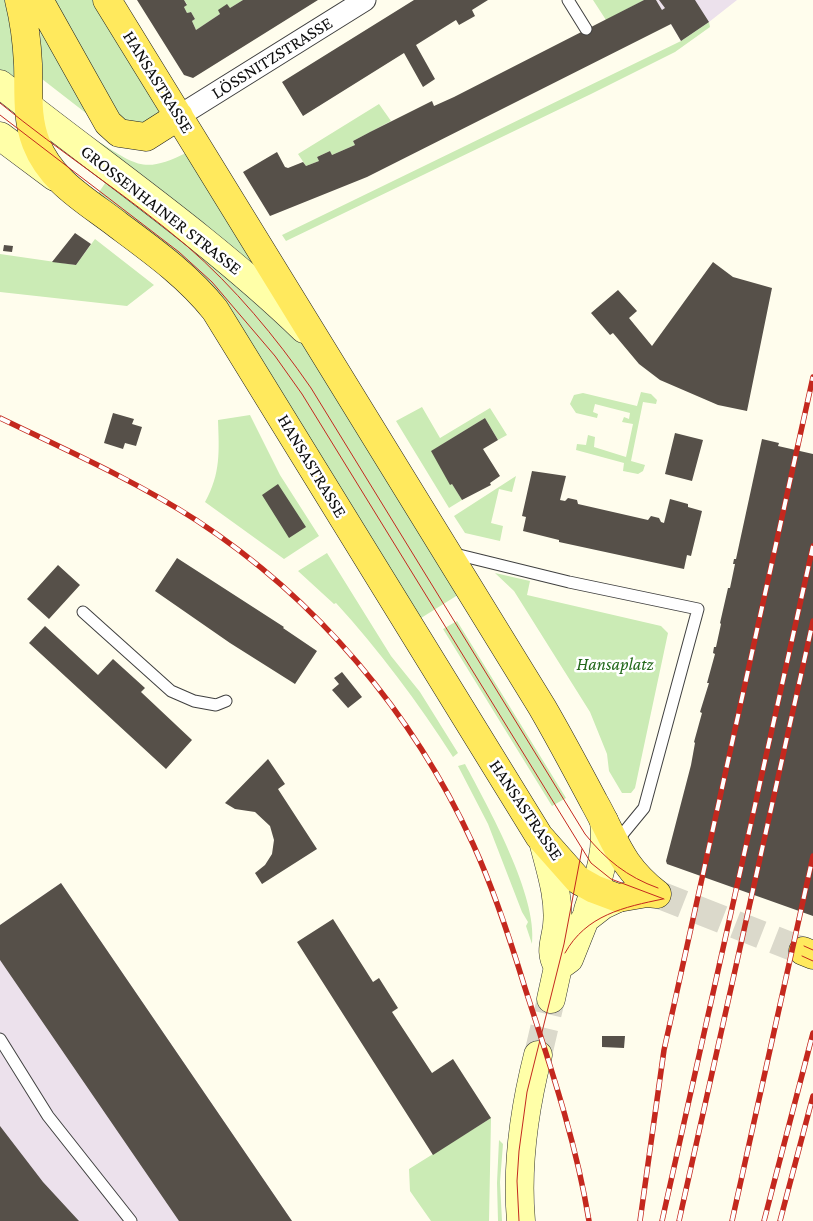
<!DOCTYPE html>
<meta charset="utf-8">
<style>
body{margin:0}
canvas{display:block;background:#fffded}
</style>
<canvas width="813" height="1221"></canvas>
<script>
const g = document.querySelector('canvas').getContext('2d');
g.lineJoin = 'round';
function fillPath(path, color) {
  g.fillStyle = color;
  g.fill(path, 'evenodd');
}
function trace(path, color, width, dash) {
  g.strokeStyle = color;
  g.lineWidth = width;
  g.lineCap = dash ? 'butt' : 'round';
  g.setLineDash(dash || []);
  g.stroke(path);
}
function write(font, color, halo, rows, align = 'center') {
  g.font = font + ' "Crimson Pro",serif';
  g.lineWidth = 5;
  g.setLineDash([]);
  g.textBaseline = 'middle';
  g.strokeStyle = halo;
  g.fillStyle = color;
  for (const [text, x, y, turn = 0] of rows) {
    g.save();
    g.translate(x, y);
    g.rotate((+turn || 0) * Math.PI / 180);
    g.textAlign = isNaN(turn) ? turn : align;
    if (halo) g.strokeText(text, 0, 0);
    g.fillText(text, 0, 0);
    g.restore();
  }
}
fillPath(new Path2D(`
 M656,0H737L709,22L681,41Z
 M61,883L292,1221H0V925Z`), '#ece1ec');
fillPath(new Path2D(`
 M0,0H8L14,43L15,77L13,79L0,72Z
 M52,0H95L160,109L159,114L154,122L124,125Z
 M184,0H243L230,8L227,5L219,10L220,14L196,30L192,21L195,19L191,12L187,13L184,7L187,4Z
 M593,0H644L606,20Z
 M709,22L710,27L675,52L591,94L286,241L282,235L681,41Z
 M40,27L100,124L42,79Z
 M379,104L391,121L353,141L355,145L332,155L330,151L317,157L319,161L306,166L298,154Z
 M101,143C138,167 146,173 188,152L257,262L254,266L97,148Z
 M108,179L301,337L461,593L421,618L260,361L97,195Z
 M95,239L154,285L127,306L0,292V254L76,265Z
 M641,392L651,394L657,400L656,404L643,402L631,461L645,465L643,471L638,474L623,471L624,463L576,450L577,444L586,445L588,435L595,437L594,447L626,457L633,424L622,422L624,417L629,419L630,413L595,404L593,412L598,414L597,418L576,413L570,404L574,395L583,393L637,406Z
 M422,407L440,438L490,408L507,435L498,440L485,418L432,451L450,484H452L462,500L449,508L396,421Z
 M250,415L280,475L319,536L284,559L205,502C221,473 219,451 218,420Z
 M516,476L512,492L499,489L491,523L503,526L500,541L465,533L454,516Z
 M327,553L391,656L420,692L458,753L453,757C418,702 378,649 336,603L334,604L298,571Z
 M495,573L530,581L527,595L661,626L668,633L635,788L631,793H622L609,771L607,754L590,712L514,591Z
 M457,621L566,798L552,806L443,629Z
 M465,764C488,807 538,896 532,944L526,926L528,922L522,912L488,824L458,766Z
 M491,1118L489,1221H431L410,1191L409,1169Z
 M499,1140L503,1144L500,1182L502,1221H498L497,1183Z`), '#cbebb5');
fillPath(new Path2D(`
 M137,0H184L187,5L184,7L187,13L191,12L195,19L192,21L196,30L220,14L218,10L227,4L230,8L243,0H318L193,78L184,75Z
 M414,0H488L472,10L475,16L459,25L456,20L416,45L435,79L423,87L404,53L303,116L282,82Z
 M644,0H656L662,10L665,8L659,0H695L709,22L681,41L671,24L367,177L270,216L243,172L277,152L285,167L288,168L303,162L306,166L319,161L317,157L330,151L332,155L355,145L353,141L370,132L432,101L434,106L454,97Z
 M75,233L91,244L76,265L52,262Z
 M4,245L13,246L12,252L3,251Z
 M713,262L733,277L772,288L747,411L718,405L660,380L639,364L613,333L610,335L591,313L618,290L637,311L629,318L652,346Z
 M113,413L134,419L132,424L142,427L136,446L125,443L123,449L104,443Z
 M485,418L498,440L483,449L500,476L490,483L491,485L462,500L452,484L450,485L431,451Z
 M675,433L703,440L692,481L665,474Z
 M762,439L779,443L778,446L813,454V916L667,864L666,861L691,765L695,743L694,742L702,713L700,712L709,683H707L715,654L713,653L714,647H716L721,624L720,623L728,588H730L735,564H733L734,559H736Z
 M532,471L566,476L560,500L565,501L568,498L577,500L578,504L648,520L651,516L659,518L661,522L664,523L670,499L688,504V507L702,511L691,556L687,555L684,569L559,542V540L523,531L526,517L522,516Z
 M278,484L306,527L289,538L262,495Z
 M177,558L284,627L283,628L317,651L295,684L230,643L155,591Z
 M58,565L80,585L49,619L27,599Z
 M45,626L98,675L113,659L145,688L141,692L192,740L166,769L29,643Z
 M342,672L362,697L348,708L332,690L339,684L334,678Z
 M268,759L285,784L278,789L317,849L262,884L255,873L265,865L272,854L274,840L270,826L255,812L235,809L225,803Z
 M61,883L292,1221H179L0,960V925Z
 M333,919L373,982L379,978L398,1008L392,1012L432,1073L453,1059L491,1118L433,1155L297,942Z
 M602,1036H625L624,1048L602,1047Z
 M0,1126L43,1182L79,1221H0Z`), '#565049');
trace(new Path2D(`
 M538,1055L551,999`), '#dbd9cb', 28, [28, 14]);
trace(new Path2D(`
 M657,894L803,951`), '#dbd9cb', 28, [28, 14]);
const lane = new Path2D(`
 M568,0L586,29
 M451,553L569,582L698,609L644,808L616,842
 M83,612L171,691L194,701L216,705L226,701
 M0,1039L48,1116L131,1221`);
const street = new Path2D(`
 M179,116L365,0`);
const secondary = new Path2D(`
 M0,84C102,165 211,239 304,329
 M0,136L55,177
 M543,841C550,869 560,897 557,926C555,943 549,951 558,967
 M588,910C598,879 608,854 604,821
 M551,999L558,967L569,959L585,919L603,905L618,898
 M521,1221C516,1164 524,1110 538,1055`);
const primary = new Path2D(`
 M19,0C24,20 27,43 28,64C29,91 26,117 36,143C51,182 87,201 118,225C153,251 188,276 215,310L539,836L578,880L594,889L618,898L647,893L657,894
 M37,0L43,7L108,123L119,133L146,137L179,116
 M107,0L542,707C560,738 577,770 594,802C616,841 619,864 657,894
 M803,951L813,955`);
trace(lane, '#404040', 13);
trace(street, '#404040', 23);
trace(secondary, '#2f2f2f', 29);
trace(primary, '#1e1e1e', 29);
trace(lane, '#fff', 11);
trace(street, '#fff', 21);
trace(secondary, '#ffffa8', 28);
trace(primary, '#ffe95d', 28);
trace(new Path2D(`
 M0,103C61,153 127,195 187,246C235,288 275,336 311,388L585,834C605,859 627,877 658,888
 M0,115L179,252L212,282L275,356L302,394L591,863L611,879L664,899
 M804,946L813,950
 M565,953C586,915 624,907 663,899
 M802,956L813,961
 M519,1221L517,1181L519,1151L527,1092L564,944L582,849`), '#c4281e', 1);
const rail = new Path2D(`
 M0,418C66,450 134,480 196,520C317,599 413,713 473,844C494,890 510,939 525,988C550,1065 576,1141 589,1221
 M640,1221L664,1050L813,377
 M662,1221L813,546
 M679,1221L813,621
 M732,1221L813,856
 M764,1221L813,1033
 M780,1221L813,1096`);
trace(rail, '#c4281e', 5.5);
trace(rail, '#fff', 4, [11]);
write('18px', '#0d0d0d', '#fff', [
 ["LÖSSNITZSTRASSE",272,58,-32],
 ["HANSASTRASSE",158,82,58],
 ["GROSSENHAINER STRASSE",161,210,38],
 ["HANSASTRASSE",312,466,59],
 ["HANSASTRASSE",526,810,56]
]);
write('italic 18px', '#22681a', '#fff', [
 ["Hansaplatz",615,664]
]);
</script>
